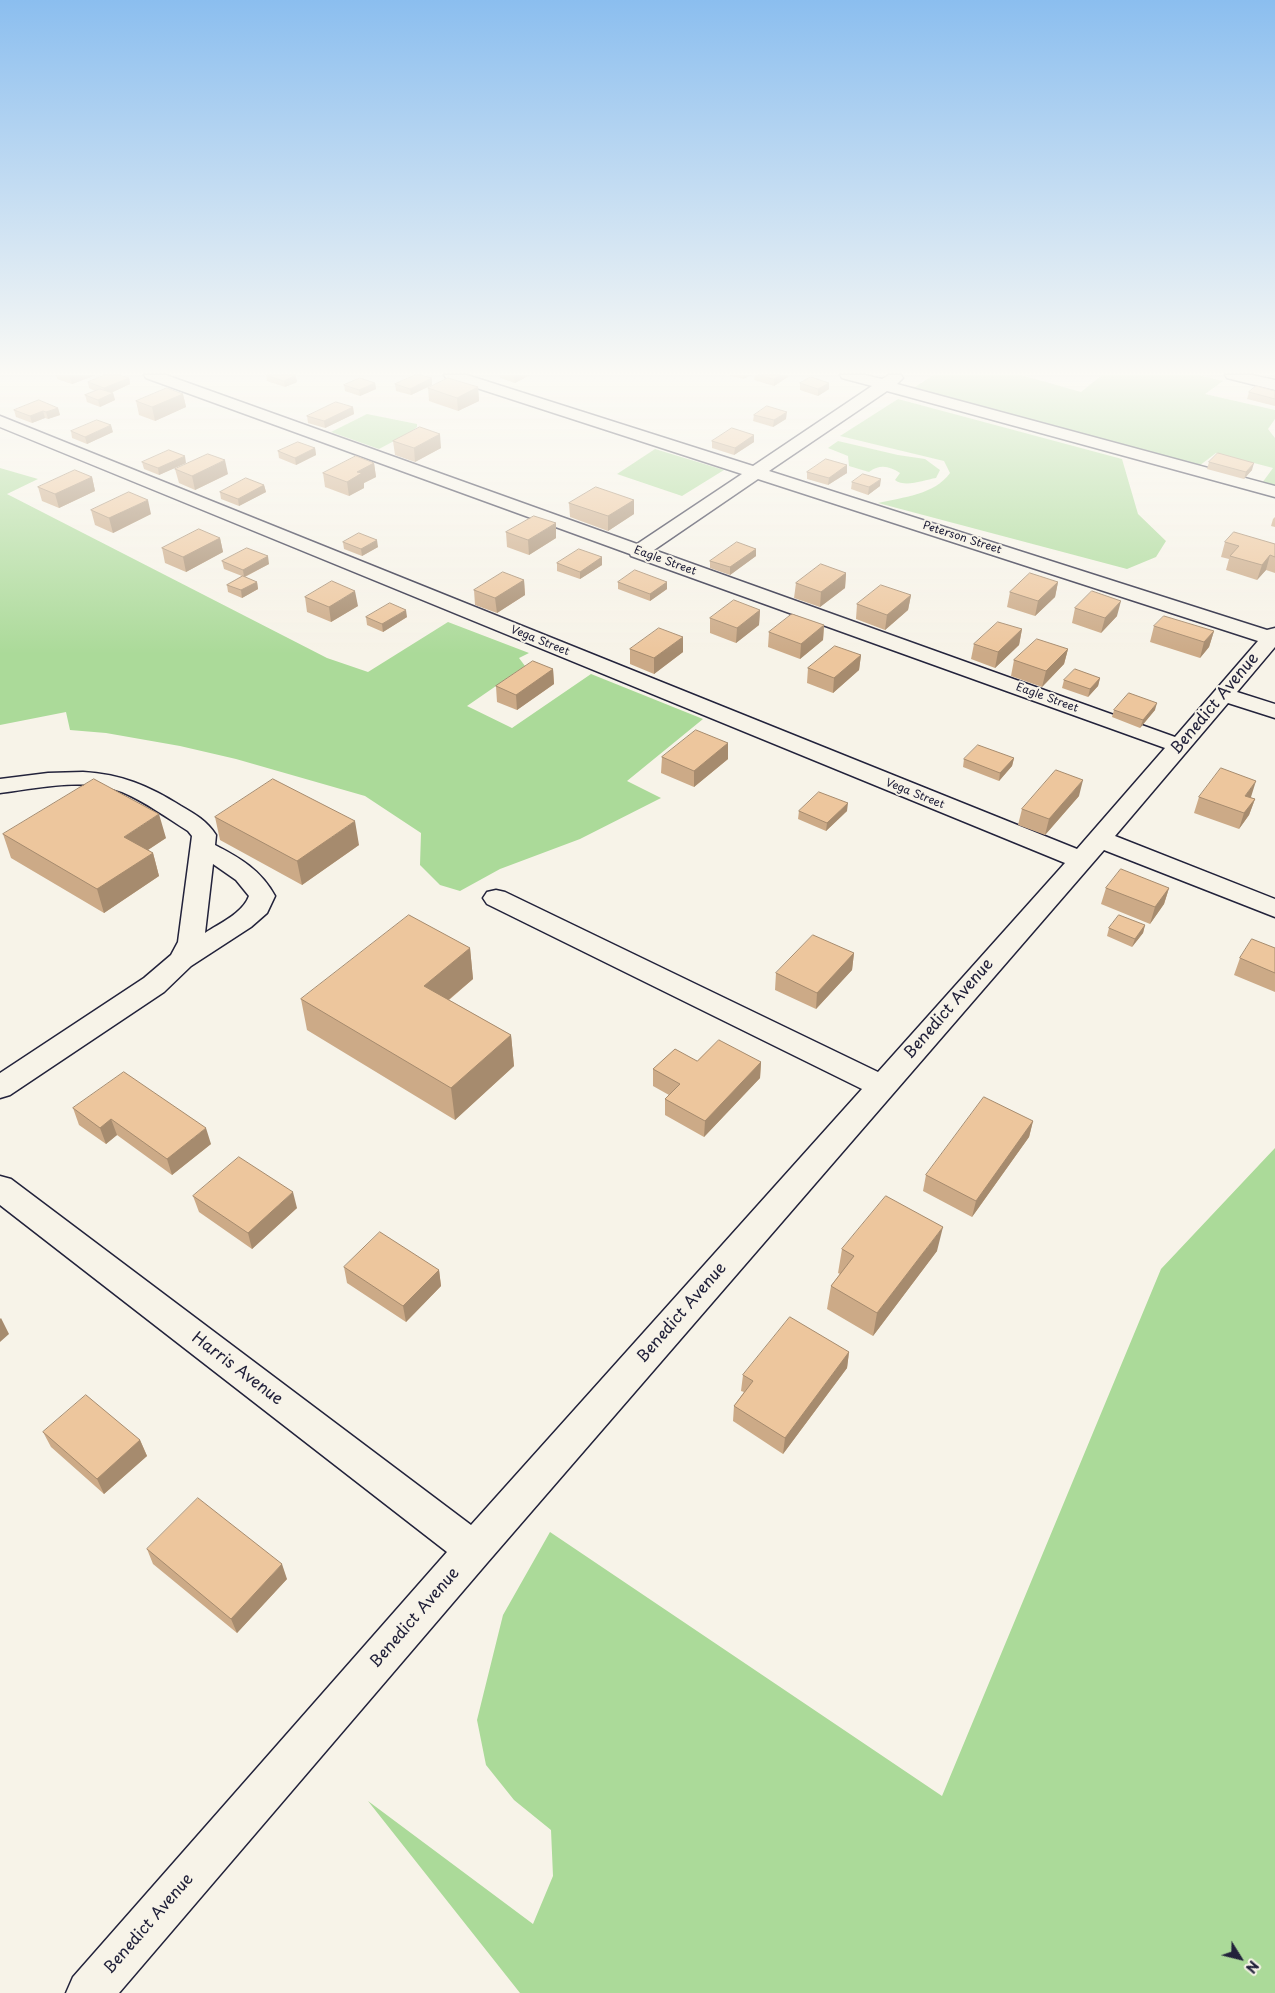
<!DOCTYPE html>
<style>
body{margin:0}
#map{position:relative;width:1275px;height:1993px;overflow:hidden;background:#f7f3e8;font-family:"Playpen Sans",sans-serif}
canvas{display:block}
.north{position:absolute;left:1215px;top:1933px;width:50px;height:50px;-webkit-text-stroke:4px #f7f3e8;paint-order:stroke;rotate:126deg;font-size:14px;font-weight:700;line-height:20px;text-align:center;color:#22223b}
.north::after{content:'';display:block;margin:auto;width:18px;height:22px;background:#22223b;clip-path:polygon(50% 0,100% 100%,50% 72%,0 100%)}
</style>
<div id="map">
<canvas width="1275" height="1993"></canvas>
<div class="north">N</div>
</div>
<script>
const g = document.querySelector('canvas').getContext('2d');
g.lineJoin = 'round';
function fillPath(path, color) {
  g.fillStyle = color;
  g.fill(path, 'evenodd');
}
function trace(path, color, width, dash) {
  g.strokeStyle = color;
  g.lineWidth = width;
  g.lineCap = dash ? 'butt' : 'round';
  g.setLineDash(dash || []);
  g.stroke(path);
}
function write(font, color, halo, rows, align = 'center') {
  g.font = font + ' "Playpen Sans",sans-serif';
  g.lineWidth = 4;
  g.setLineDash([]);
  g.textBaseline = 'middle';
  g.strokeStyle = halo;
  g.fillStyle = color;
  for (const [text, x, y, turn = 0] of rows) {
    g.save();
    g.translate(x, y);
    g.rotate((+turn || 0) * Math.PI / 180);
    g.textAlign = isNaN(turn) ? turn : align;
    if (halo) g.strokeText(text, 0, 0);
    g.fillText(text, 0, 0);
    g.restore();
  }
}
fillPath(new Path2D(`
 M933,375H1021L1081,392L1102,375H1198L1223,381L1205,394L1275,410V419L1268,429L1275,438V486L1262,483L1273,468L1216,453L1199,466L914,388Z
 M898,399L1122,459L1138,514L1166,541L1156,557L1127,569L878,503C903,497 934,495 950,473L944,461L840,436Z
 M367,414L417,424V427L411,432L379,449L331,432Z
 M838,441L898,455L925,459L940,470L936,478C924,480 905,488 895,480L900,473C889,466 880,464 869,472L849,466L848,456L828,448Z
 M655,449L724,470L682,496L617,474Z
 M0,468L38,479L7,494L327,658L368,672L448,622L529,653L519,658L525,666L467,706L512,728L591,674L703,719L627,781L661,798L580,839L500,869L460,891L440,885L420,865L421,833L365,796L236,759L180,746L106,733L70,730L66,712L0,725Z
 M1275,1148V1993H520L368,1801L533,1924L553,1876L551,1830L514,1800L486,1765L477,1720L503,1615L550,1532L942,1796L1161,1269Z`), '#abda99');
const minor = new Path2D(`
 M144,375H166L637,544L742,474L446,378L444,375H467L753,466L872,386L842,378L840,375H865L882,379L889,375H901L903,378L897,384L1275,486V497L887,391L769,471L1267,630L1275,628V647L1237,692L1275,704V718L1228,703L1115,836L1275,899V917L1104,850L487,1563L119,1993H66L73,1977L447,1552L0,1205V1176L11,1179L471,1525L862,1089L487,904L483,898L487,892L496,890L505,892L878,1072L1065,863L0,427V416L1077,849L1165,748L631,556L630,554L146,378ZM758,479L1258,641L1175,737L654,550Z
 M1225,375H1252L1275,380V390L1227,378Z
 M83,772C121,774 149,786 181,806C195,814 207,821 216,835L215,845C240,858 261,870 275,896L267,913L251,927L191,966L164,992L10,1095L0,1098V1073L144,978L171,955L178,942L192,836L188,831C167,818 146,802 122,792C85,777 38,788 0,793V779L48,773ZM213,864L236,880L249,896C243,913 220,923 205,933Z`);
trace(minor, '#22223b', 3);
fillPath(minor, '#f7f3e8');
fillPath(new Path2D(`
 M56,375H96L72,384L57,379Z
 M266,375L297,382L285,387L267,381Z
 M500,375H530L515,383L500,378Z
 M727,375H751L743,379Z
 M755,375H788V377L774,386L754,380Z
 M129,378L130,384L111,393H113L115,400L100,407L87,402L85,395L95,391L89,388L88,382Z
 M375,383L376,389L360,396L345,391L344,385Z
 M800,383H829V389L818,396L800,390Z
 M395,384L432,385L411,395L396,391Z
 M478,387L479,401L458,411L429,401L428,388Z
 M1275,391V406L1247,399L1249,392Z
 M183,394L186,407L155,421L139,415L136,401Z
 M353,407L354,414L325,428L308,423L307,416Z
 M58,408L60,415L48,419L45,418L32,423L16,417L14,410Z
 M754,415L786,419L773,427L753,421Z
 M71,431L113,432L87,444L72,438Z
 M754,435V442L734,455L712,448V441Z
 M393,441L441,448L415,462L395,455Z
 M315,448L316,455L296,465L279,458L278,451Z
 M142,462L186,463L159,475L144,469Z
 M1209,462L1252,470L1244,479L1207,469Z
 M374,463L376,477L364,483V488L349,496L325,487L323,473Z
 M847,465V473L828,485L807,479V472Z
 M175,469L228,474L195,490L179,483Z
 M92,477L95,491L59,508L42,501L38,487Z
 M852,482L880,486L868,495L851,489Z
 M264,485L266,492L239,506L221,499L220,492Z
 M634,500V514L608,531L570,517L569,503Z
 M91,510L151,514L113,533L95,525Z
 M1275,517V527L1271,526L1273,519Z
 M506,532L556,538L529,555L507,547Z
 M220,538L223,552L186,572L165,563L162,548Z
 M343,542L378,547L362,556L344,549Z
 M1225,542L1275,544V573L1266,570L1257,580L1226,570L1229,559L1221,557Z
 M756,549V556L730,575L710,568V561Z
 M602,557V565L580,579L557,571V563Z
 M222,561L269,564L245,577L257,582L258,589L242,598L228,592L227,585L242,576L224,569Z
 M846,573L845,588L820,607L794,598L796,583Z
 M524,580L525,595L497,613L475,605L474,590Z
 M618,582H667V589L650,601L618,589Z
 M1058,582L1055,597L1035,616L1007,607L1010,592Z
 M911,595L908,610L885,630L856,619L857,604Z
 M305,597L358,606L331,622L307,612Z
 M1075,608L1117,616L1101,633L1072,623Z
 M760,610L759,625L736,643L710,633V618Z
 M366,617H407L383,632L367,625Z
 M824,625L823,640L800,659L768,647L769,632Z
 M1154,626L1214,631L1209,647L1200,658L1150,642Z
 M1022,629L1019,645L995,668L971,659L974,644Z
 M683,637V652L654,674L630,664V649Z
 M1068,649L1064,664L1042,687L1011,676L1014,660Z
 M861,655L859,670L833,693L807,683L808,668Z
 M553,669L554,684L517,710L497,702L496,686Z
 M1100,678L1098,686L1088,697L1062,688L1064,680Z
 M1114,710H1155L1140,728L1112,717Z
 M728,743V759L694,787L661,773L662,757Z
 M1014,758L1012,766L999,781L963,767L964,759Z
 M1079,796L1045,835L1018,825L1022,809Z
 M1199,797H1250L1255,799L1249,815L1239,829L1194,813Z
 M799,811H847L826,831L798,819Z
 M215,817L359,845L302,885L220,840Z
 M3,834L166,838L148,850L153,853L159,876L104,913L11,858Z
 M1106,888H1169L1164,904L1150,924L1101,904Z
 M1145,925L1143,933L1132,947L1107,936L1109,928Z
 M470,948L473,979L449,1000L511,1035L514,1066L455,1120L307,1030L301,999Z
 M1275,948V992L1234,975L1240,958Z
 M854,953L852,970L816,1009L775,990L776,973Z
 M697,1061L761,1062L760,1078L704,1137L665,1115V1099L669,1095L653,1086V1069Z
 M73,1108L211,1144L172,1175L117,1135L106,1144L79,1125Z
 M1033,1121L1029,1137L972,1217L923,1191L926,1175Z
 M193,1196L297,1208L252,1249L199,1212Z
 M842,1249L937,1251L873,1336L827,1309L831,1286L840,1274L838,1273Z
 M344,1267L439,1270L441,1286L406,1322L347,1283Z
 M849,1352L847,1368L783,1454L733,1421L734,1406L744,1392L741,1391L743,1375Z
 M43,1432L140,1440L147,1456L104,1494L51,1447Z
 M147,1549L287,1579L237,1633L153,1564Z`), '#ccaa87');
fillPath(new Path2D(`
 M69,375H96L72,384Z
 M296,375L297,382L285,387L284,381Z
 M517,375H530L515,383L514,376Z
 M743,375H751L743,379Z
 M781,375H788V377L774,386V379Z
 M129,378L130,384L106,395L104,388Z
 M432,378V385L411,395L410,389Z
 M375,383L376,389L360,396L359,390Z
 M829,383V389L818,396V389Z
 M478,387L479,401L458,411L457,398Z
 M113,393L115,400L100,407L98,400Z
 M183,394L186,407L155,421L152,407Z
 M353,407L354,414L325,428L324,421Z
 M58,408L60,415L48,419L46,412Z
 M43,411L45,418L32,423L30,416Z
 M787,412L786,419L773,427L774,420Z
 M111,425L113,432L87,444L85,437Z
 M440,434L441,448L415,462L414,448Z
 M754,435V442L734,455L735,448Z
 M315,448L316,455L296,465L295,458Z
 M185,456L186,463L159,475L158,468Z
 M225,460L228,474L195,490L192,476Z
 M374,463L376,477L364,483V488L349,496L347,482L357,472Z
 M1254,463L1252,470L1244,479L1246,472Z
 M847,465V473L828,485L829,478Z
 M92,477L95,491L59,508L55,494Z
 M881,479L880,486L868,495L869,487Z
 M264,485L266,492L239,506L238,499Z
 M148,500L151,514L113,533L109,518Z
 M634,500V514L608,531V516Z
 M556,523V538L529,555L528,540Z
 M220,538L223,552L186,572L183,557Z
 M377,540L378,547L362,556L361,549Z
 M756,549V556L730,575V567Z
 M1270,555L1266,570L1257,580L1262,565Z
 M268,556L269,564L244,577L243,570Z
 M602,557V565L580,579V572Z
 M846,573L845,588L820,607L821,592Z
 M524,580L525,595L497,613L495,598Z
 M257,582L258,589L242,598L241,590Z
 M667,582V589L650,601V594Z
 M1058,582L1055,597L1035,616L1038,601Z
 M355,591L358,606L331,622L329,607Z
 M911,595L908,610L885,630L887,615Z
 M1121,601L1117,616L1101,633L1105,618Z
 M406,610L407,617L383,632L382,624Z
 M760,610L759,625L736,643L737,628Z
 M824,625L823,640L800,659L801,644Z
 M1022,629L1019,645L995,668L998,652Z
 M1214,631L1209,647L1200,658L1204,642Z
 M683,637V652L654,674V658Z
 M1068,649L1064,664L1042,687L1046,671Z
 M861,655L859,670L833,693L834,678Z
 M553,669L554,684L517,710L516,695Z
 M1100,678L1098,686L1088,697L1090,689Z
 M1157,703L1155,710L1140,728L1143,720Z
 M728,743V759L694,787V771Z
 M1014,758L1012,766L999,781L1000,773Z
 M1083,780L1079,796L1045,835L1049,819Z
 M1256,781L1251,797L1240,812L1245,796Z
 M1255,799L1249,815L1239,829L1244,813Z
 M848,803L847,811L826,831L827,823Z
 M159,814L166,838L131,861L124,837Z
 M355,821L359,845L302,885L297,861Z
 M153,853L159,876L104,913L97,889Z
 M1169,888L1164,904L1150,924L1155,907Z
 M1145,925L1143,933L1132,947L1135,939Z
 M470,948L473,979L428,1017L424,986Z
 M854,953L852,970L816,1009L817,993Z
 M511,1035L514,1066L455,1120L451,1088Z
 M761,1062L760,1078L704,1137L705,1121Z
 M111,1119L117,1135L106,1144L100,1128Z
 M1033,1121L1029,1137L972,1217L976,1201Z
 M206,1128L211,1144L172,1175L167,1159Z
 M293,1192L297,1208L252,1249L248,1233Z
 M943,1227L937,1251L873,1336L877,1313Z
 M439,1270L441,1286L406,1322L403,1306Z
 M1,1318L9,1334L0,1342V1319Z
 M849,1352L847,1368L783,1454L785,1438Z
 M140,1440L147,1456L104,1494L97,1479Z
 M282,1564L287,1579L237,1633L231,1619Z`), '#a68b6e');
const building = new Path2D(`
 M105,375H120L129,378L104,388L88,382Z
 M266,375H296L284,381Z
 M415,375H420L432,378L410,389L395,384Z
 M759,375H781L774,379Z
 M811,377L829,383L818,389L800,383Z
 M360,378L375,383L359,390L344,385Z
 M448,378L478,387L457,398L428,388Z
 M1256,386L1275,391V399L1249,392Z
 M167,388L183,394L152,407L136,401Z
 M100,389L113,393L98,400L85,395Z
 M39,400L58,408L46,412L43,411L30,416L14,410Z
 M336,402L353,407L324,421L307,416Z
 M767,406L787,412L774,420L754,415Z
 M97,420L111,425L85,437L71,431Z
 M420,427L440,434L414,448L393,441Z
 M732,428L754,435L735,448L712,441Z
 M298,442L315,448L295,458L278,451Z
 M169,450L185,456L158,468L142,462Z
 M1218,453L1254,463L1246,472L1209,462Z
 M208,454L225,460L192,476L175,469Z
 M356,456L374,463L357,472L362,473L347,482L323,473Z
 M826,459L847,465L829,478L807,472Z
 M75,470L92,477L55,494L38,487Z
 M863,474L881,479L869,487L852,482Z
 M246,478L264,485L238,499L220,492Z
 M596,487L634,500L608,516L569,503Z
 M129,492L148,500L109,518L91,510Z
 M534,516L556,523L528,540L506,532Z
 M199,529L220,538L183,557L162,548Z
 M1234,532L1275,544V557L1270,555L1262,565L1230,556L1239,546L1225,542Z
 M359,533L377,540L361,549L343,542Z
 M737,542L756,549L730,567L710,561Z
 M247,548L268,556L243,570L222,561Z
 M579,549L602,557L580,572L557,563Z
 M821,564L846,573L821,592L796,583Z
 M635,570L667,582L650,594L618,582Z
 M503,572L524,580L495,598L474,590Z
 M1030,573L1058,582L1038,601L1010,592Z
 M243,576L257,582L241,590L227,585Z
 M332,581L355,591L329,607L305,597Z
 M881,585L911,595L887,615L857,604Z
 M1092,591L1121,601L1105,618L1075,608Z
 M734,600L760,610L737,628L710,618Z
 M390,603L406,610L382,624L366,617Z
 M792,614L824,625L801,644L769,632Z
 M1164,616L1214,631L1204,642L1154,626Z
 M998,622L1022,629L998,652L974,644Z
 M659,628L683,637L654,658L630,649Z
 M1037,639L1068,649L1046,671L1014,660Z
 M835,646L861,655L834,678L808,668Z
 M533,661L553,669L516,695L496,686Z
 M1075,669L1100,678L1090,689L1064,680Z
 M1129,693L1157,703L1143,720L1114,710Z
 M696,730L728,743L694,771L662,757Z
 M978,745L1014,758L1000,773L964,759Z
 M1221,768L1256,781L1245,796L1255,799L1244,813L1199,797Z
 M1056,770L1083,780L1049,819L1022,809Z
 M94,779L159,814L124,837L153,853L97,889L3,834Z
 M273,779L355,821L297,861L215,817Z
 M819,792L848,803L827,823L799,811Z
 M1121,869L1169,888L1155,907L1106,888Z
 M409,915L470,948L424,986L511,1035L451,1088L301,999Z
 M1119,915L1145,925L1135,939L1109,928Z
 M813,935L854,953L817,993L776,973Z
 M1252,939L1275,948V973L1240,958Z
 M719,1040L761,1062L705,1121L665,1099L680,1084L653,1069L675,1049L697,1061Z
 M124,1072L206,1128L167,1159L111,1119L100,1128L73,1108Z
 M984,1097L1033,1121L976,1201L926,1175Z
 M239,1157L293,1192L248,1233L193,1196Z
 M886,1196L943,1227L877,1313L831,1286L854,1256L842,1249Z
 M380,1232L439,1270L403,1306L344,1267Z
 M790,1317L849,1352L785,1438L734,1406L753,1381L743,1375Z
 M86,1395L140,1440L97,1479L43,1432Z
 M198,1498L282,1564L231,1619L147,1549Z`);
fillPath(building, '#edc69d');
trace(building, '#a68b6e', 1);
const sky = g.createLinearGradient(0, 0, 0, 654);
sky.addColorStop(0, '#8bbeef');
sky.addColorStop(0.57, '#fbfaf5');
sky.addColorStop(1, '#fbfaf500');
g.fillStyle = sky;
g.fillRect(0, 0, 1275, 654);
write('11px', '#22223b', '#f7f3e8', [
 ["Peterson Street",962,538,18],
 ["Eagle Street",665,561,20],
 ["Vega Street",540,641,22],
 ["Eagle Street",1047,698,20],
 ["Vega Street",915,794,22]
]);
write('16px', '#22223b', '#f7f3e8', [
 ["Benedict Avenue",1215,704,-50],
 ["Benedict Avenue",949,1009,-49],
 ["Benedict Avenue",682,1313,-49],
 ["Harris Avenue",237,1369,37],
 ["Benedict Avenue",415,1618,-49],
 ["Benedict Avenue",149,1924,-49]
]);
</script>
